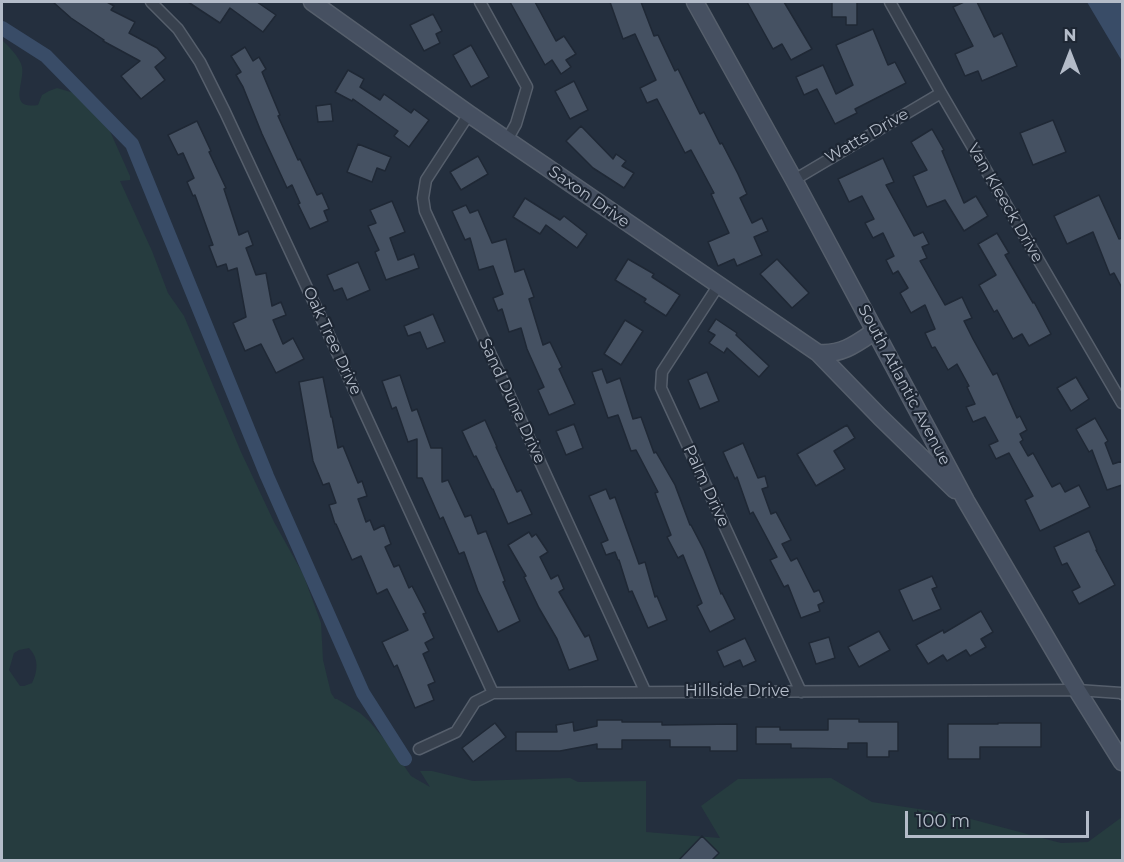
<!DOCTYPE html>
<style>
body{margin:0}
#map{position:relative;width:1124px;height:862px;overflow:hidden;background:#242f3e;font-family:Montserrat,sans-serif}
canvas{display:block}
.frame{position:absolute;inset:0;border:3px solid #b4bcc9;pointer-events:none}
.north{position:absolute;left:1040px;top:24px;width:60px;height:60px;-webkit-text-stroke:4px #1d2633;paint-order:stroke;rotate:0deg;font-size:16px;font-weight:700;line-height:24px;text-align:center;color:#b4bcc9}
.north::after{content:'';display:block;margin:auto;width:21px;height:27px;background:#b4bcc9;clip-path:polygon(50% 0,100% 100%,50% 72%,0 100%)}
.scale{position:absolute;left:905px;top:811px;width:184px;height:27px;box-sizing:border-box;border:3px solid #b4bcc9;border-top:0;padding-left:8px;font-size:18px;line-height:21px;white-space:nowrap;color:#b4bcc9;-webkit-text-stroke:4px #1d2633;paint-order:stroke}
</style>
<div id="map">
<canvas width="1124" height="862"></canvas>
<div class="frame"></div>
<div class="north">N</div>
<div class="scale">100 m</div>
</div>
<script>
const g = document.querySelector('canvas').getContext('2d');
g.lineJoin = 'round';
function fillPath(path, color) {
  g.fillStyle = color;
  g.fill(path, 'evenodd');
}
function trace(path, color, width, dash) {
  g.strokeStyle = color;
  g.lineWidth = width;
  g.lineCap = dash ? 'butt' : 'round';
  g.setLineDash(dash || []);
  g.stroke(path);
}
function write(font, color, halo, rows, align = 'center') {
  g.font = font + ' Montserrat,sans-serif';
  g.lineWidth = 4.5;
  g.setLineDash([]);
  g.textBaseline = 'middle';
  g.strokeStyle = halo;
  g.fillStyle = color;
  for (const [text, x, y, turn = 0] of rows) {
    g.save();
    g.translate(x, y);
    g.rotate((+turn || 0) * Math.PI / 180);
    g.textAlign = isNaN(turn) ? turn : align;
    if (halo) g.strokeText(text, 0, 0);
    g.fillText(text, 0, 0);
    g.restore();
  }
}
fillPath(new Path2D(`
 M2,40C8,46 20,57 22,67C25,82 7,110 38,105L42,95L49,91L57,88L74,93L109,129L130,176V180L120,181L152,251L168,293L184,316L241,452L274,522L303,574L321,623L323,660L331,693L335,699H337L360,713L369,721L391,747L411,776L430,787L420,771H432L473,781L570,778L578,782L646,781V832L720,838L701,806L738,779L831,778L872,802L952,814L1061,843L1088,842L1122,817V860H2ZM29,648C39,658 38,671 32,683L24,686H20L9,670L14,653L19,650Z`), '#263c3f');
fillPath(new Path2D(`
 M1087,2H1122V61Z`), '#394c67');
trace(new Path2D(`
 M2,28L46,56L132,144L267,476L363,693L405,759`), '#394c67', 14);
const building = new Path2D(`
 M53,2H107L114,6L111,10L135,22L129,33L157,48L166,58L155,67L165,80L141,99L121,76L140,61L103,41L104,40L71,18Z
 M188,2H257L276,15L263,32L230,8L220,23Z
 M510,2H535L556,41L564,36L576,54L566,60L571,67L561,74L552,60L545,65Z
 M610,2H641L654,36L658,35L675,71L678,69L700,114L704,112L720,144L722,143L738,174L747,194L740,198L752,223L762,218L768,231L754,237L762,255L737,266L734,259L718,266L708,242L729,233L711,194L714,193L691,150L685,153L657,99L647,103L640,88L656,80L635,34L623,39Z
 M747,2H784L812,49L791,60L782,44L773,49Z
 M832,2H857V25H846V17H832Z
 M964,2H977L994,37L1002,33L1017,66L982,81L978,71L965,76L955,54L973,46L953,7Z
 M433,14L442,31L436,34L440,43L424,51L410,25Z
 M873,29L888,65L895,62L906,83L855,109L857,113L835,124L817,89L804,95L796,77L823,65L836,94L853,85L836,45Z
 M471,45L489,77L471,87L453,55Z
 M245,47L253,61L259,57L266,69L262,72L280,115L278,116L298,160L300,159L317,195L322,193L329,209L324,211L328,221L310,229L298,204L300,203L292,185L287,188L262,134L243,87L236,75L241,72L231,56Z
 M348,70L364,79L360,87L380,100L384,94L411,113L414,109L429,120L409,147L394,136L398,131L353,99L352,101L335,92Z
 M574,81L588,110L570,119L555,91Z
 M331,104L333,121L318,122L316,106Z
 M1053,120L1066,152L1033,165L1020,133Z
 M197,121L211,151L209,152L226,188L224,189L239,235L248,231L253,245L246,248L256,275L266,273L272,306L281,302L286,315L273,320L283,344L293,338L304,359L276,373L261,344L245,351L233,323L246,317L237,268L228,271L226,264L217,267L209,246L213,245L195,195L193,196L187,182L194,178L183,153L178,155L168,135Z
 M581,126L613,159L616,154L626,161L622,166L634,173L624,188L593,168L566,141Z
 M932,129L944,150L942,151L964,203L976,196L988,216L964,231L945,200L927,207L913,176L927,170L911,142Z
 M358,144L391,157L385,171L377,168L372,182L347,172Z
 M478,156L488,174L461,190L450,172Z
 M883,158L894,182L886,185L914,236L923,232L929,244L922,247L927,258L920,261L945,305L962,297L972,318L964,321L973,339L993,375L997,373L1017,418L1020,416L1027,430L1020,434L1023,440L1020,442L1028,456L1033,453L1052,487L1060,483L1065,492L1079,485L1090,507L1040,531L1025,500L1033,496L1009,453L996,459L989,445L998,441L985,417L973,422L966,407L975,404L967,387L969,386L957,364L948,370L935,347L932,348L925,333L935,329L925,305L911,313L900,293L908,288L898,271L893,274L886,260L894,256L883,233L873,238L865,223L874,219L862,196L849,202L838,179Z
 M1099,195L1119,239L1122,238V288L1114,273L1110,275L1093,232L1067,244L1054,216Z
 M525,198L560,220L564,216L587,234L577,248L546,225L540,234L513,217Z
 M392,201L405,232L390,238L398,260L414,254L419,268L386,280L375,252L379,250L368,226L376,223L370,210Z
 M466,205L470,213L478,210L492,243L506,239L515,272L524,269L534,297L529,299L543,345L550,342L562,367L559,369L575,404L549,415L538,390L544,387L527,349L521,328L509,332L502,309L498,311L493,298L503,294L493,266L479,270L470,238L465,240L452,211Z
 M997,233L1009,253L1005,255L1033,303L1034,302L1051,334L1029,346L1022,334L1013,339L997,310L994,312L979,285L996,275L978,244Z
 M628,259L654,274L652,277L680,295L666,316L644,302L646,299L615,280Z
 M777,259L809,293L792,308L760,274Z
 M358,262L370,290L347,300L342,288L334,291L327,275Z
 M433,314L445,342L427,349L420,332L408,336L404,326Z
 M716,319L737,333L736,335L769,366L759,377L727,348L724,353L709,343L715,335L708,331Z
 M625,320L643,331L621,365L604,354Z
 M602,369L607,383L620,378L633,419L641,417L654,453L656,452L675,485L690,525H691L704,550L721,594L722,593L735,619L710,632L697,606L702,603L683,555L678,558L667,537L671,535L655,493L658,492L636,450L631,451L618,415L608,418L592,372Z
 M707,372L719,401L700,409L688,380Z
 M400,375L412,411L417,409L431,448H442V482L448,480L465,517L471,515L478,534L486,531L505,581L503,582L520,621L498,632L478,591L464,552L459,554L443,517L440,519L422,478H417V439L408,442L396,407L392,409L382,381Z
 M323,377L331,417H332L338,448L343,446L358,483L362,481L367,496L358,499L366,522L370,520L374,530L384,525L391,544L385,547L394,567L399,565L409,588L412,586L426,613L423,614L434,638L425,643L429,651L423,654L435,682L428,685L434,700L415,708L397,665L394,667L382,642L408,630L387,589L377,594L361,556L352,560L336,524H335L329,505L336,503L329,483L323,485L313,461L299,382Z
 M1076,377L1089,399L1071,411L1057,388Z
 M1095,418L1108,441L1105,443L1113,464L1122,461V485L1107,490L1092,450L1089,452L1076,429Z
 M485,420L497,447H496L517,492L521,490L532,514L508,524L493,489H492L476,456L474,457L462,431Z
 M574,424L583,448L566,455L556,431Z
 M847,425L855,438L834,451L845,469L816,486L797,454Z
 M743,443L758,478L765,476L768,487L762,489L771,514L776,512L791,540L782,544L791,561L797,558L814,592L819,590L824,602L818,605L820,611L801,618L788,585L784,587L770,560L777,557L753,512L750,514L737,477L735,479L723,452Z
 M606,489L610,499L615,497L639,564L645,562L655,597L657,596L667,620L648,628L632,591L629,592L619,560H618L615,552L606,555L601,543L608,540L589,496Z
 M1089,531L1097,550H1096L1115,585L1079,604L1072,591L1080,587L1067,563L1062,565L1054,547Z
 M529,532L532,537L536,534L548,552L540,557L551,579L558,575L564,589L559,592L585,637L589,635L598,660L569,670L557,639L539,608L524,577L526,576L508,545Z
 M932,576L937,587L932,589L941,609L913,621L899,590Z
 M981,611L993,632L981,639L986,647L970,656L966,650L947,661L943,655L928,664L916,645L943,630L944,633Z
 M879,631L890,650L859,667L848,647Z
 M829,637L835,658L816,664L809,643Z
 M745,638L756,661L743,667L740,660L724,667L717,651Z
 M828,719H859V722H898V751H889V757H867V743H848V749L791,748V744H756V727H780V730H828Z
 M597,720H622V722H662V725L737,724V751H710V747H670V740H622V749H597V744L560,751H516V732H557L556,725L573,722L574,731L597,726Z
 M495,723L506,737L473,762L462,748Z
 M998,723H1041V747H980V759H948V724H998Z
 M702,836L719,853L711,861H678Z`);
fillPath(building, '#455162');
trace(building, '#1f2835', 1.5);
const street = new Path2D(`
 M151,2L178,29L200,62L225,112L323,322L493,693
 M480,2L527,87L516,124L507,140
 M890,2L941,93L1122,403
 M469,114L426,180L423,198L425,211L645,691
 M794,180L941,93
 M718,286L662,372L661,388L801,692
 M419,749L456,732L475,702L493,693L1077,690L1121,693L1122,694`);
const secondary = new Path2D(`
 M312,2L469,114L818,353C842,355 856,344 875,331
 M695,2L794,180L966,501L1077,690L1122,762
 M818,353L880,417L955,490`);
trace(street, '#565f6c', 13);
trace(secondary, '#565f6c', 19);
trace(street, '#38414e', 10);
trace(secondary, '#465061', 16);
write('16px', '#b4bcc9', '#1d2633', [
 ["Watts Drive",867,136,-30],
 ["Saxon Drive",589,197,35],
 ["Van Kleeck Drive",1005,203,60],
 ["Oak Tree Drive",332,341,65],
 ["South Atlantic Avenue",904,385,62],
 ["Sand Dune Drive",512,401,65],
 ["Palm Drive",706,486,65],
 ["Hillside Drive",737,691]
]);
</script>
